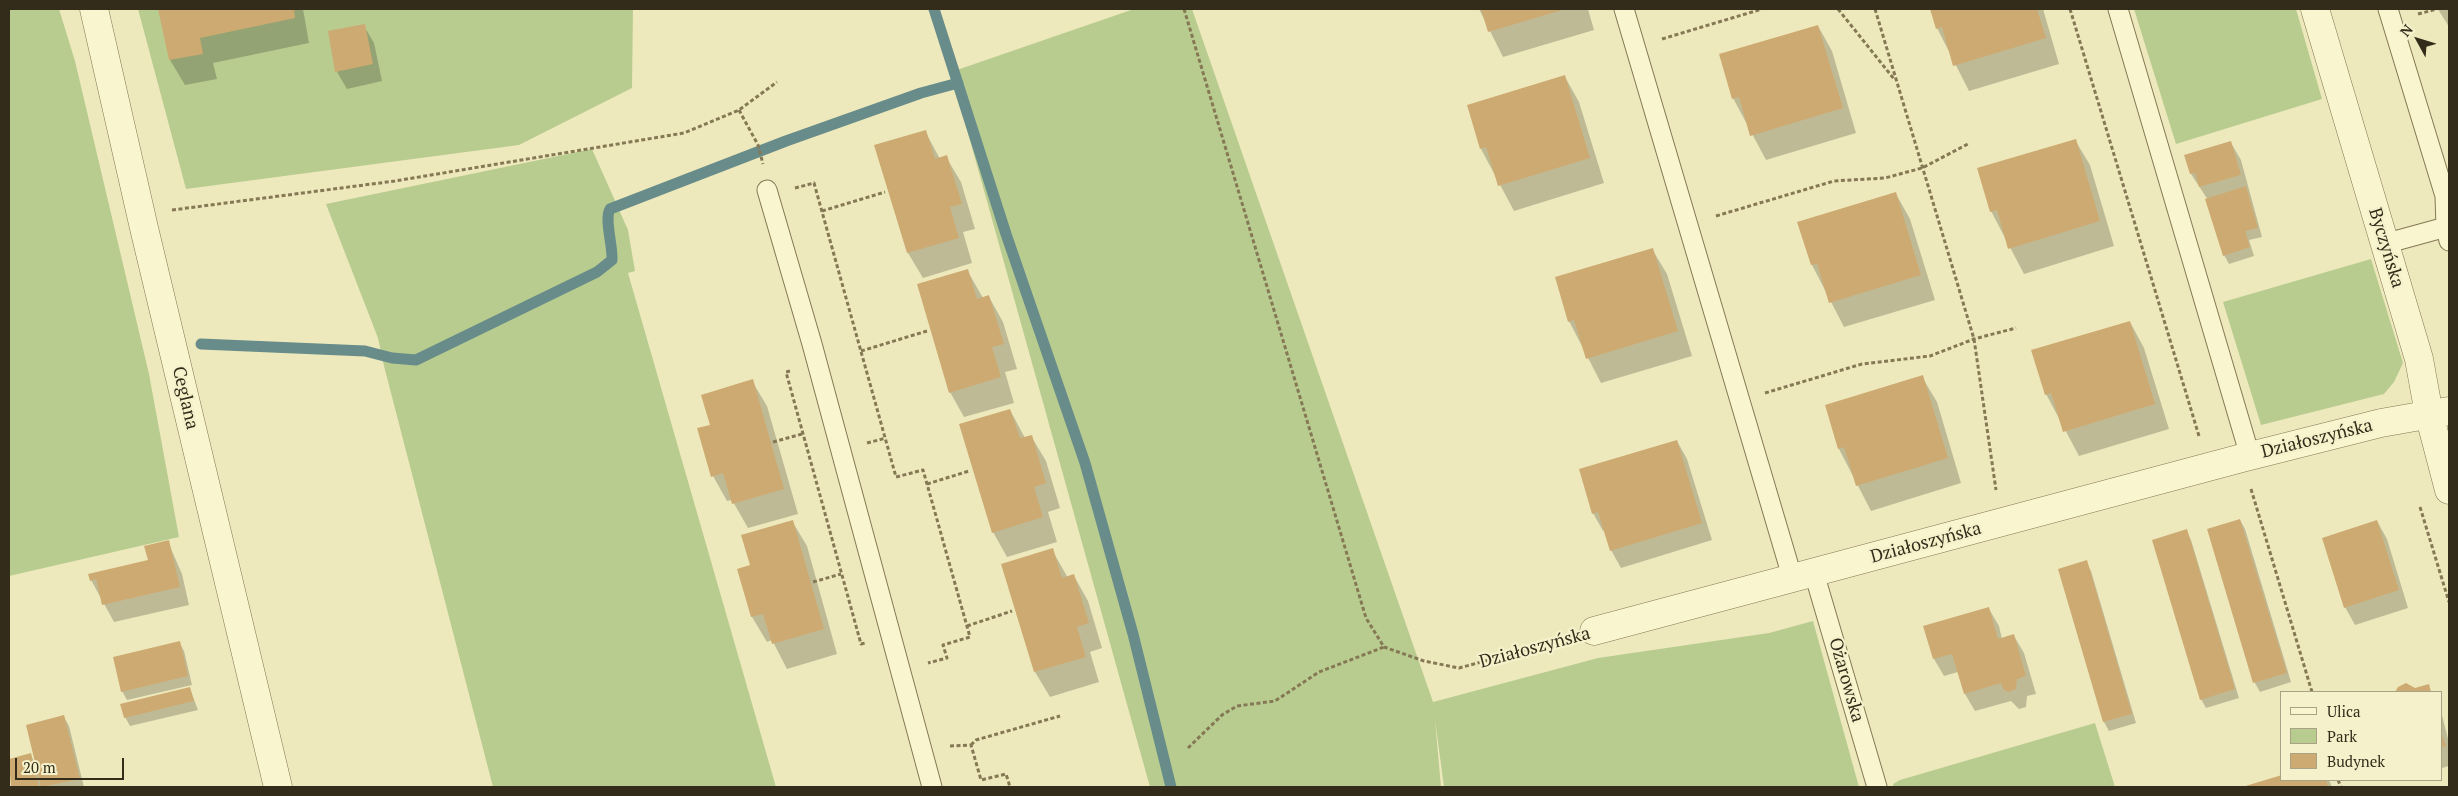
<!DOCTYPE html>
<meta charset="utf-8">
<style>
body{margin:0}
#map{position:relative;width:2458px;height:796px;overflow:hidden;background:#eee9bc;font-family:"PT Serif",serif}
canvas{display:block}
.frame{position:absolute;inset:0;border:10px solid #342c1b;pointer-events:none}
.legend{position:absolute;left:2280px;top:691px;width:162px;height:90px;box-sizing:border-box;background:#f5f2cb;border:1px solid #a8a385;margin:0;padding:6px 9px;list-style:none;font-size:15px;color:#342c1b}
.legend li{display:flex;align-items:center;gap:10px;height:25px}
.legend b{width:25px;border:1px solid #a8a385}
.north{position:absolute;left:2393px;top:15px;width:50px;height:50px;-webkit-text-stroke:4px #f5f2cb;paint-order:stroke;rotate:309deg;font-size:14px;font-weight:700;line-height:20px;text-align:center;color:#342c1b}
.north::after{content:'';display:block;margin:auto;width:18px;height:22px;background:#342c1b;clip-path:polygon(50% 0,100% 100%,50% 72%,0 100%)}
.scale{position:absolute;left:15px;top:758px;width:109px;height:22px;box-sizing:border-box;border:2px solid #342c1b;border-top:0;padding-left:6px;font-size:15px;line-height:18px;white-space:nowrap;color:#342c1b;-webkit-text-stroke:4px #f5f2cb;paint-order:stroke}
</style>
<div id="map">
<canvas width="2458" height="796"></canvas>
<div class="frame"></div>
<ul class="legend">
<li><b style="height:6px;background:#f9f5ce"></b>Ulica</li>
<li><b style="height:14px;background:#b9cc90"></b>Park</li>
<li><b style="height:14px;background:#cdaa71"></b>Budynek</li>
</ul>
<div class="north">N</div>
<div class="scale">20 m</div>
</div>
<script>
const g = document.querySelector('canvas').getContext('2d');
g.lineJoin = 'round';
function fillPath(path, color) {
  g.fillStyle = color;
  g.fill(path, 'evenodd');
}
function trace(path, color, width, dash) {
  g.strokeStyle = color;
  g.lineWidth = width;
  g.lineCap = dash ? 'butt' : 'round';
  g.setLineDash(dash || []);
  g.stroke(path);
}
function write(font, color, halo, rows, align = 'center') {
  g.font = font + ' "PT Serif",serif';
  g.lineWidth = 4.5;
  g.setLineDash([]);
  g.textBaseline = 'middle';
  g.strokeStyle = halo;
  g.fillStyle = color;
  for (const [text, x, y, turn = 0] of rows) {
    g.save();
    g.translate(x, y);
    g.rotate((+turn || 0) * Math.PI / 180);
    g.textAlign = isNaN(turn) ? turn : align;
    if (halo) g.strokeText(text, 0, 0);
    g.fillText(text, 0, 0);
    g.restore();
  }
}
fillPath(new Path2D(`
 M9,9H59L75,61L149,374L179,537L9,576Z
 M138,9H633L632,88L519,145L186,189Z
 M1134,9H1192L1433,702L1598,658L1769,633L1813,621L1859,787H1444L1435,720L1441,787H1150L951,72Z
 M2134,9H2296L2322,99L2176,144Z
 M592,149L628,230L635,271L628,273L776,787H493L384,366L378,338L326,204Z
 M2371,259L2403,363L2394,382L2384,394L2261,425L2223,302Z
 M2095,723L2115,787H1894L1893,784L1900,780Z`), '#b9cc90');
fillPath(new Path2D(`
 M160,9H303L309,43L213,63L217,79L185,85L170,60Z
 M1479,9H1588L1594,30L1503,57Z
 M1931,9H2043L2059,64L1969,91L1937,28Z
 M2438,9H2449V27Z
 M364,26L374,43L382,81L347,89L337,72Z
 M1818,26L1832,51L1856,133L1766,160L1733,98Z
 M1565,77L1579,102L1604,183L1514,211L1481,149Z
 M925,131L940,159L946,157L961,182L975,229L963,232L972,263L923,278L908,253L876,146Z
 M2075,140L2090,165L2114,246L2024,274L1991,211Z
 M2231,143L2241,160L2262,237L2249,240L2254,256L2229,264L2224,255L2208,200L2191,174Z
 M1896,194L1910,219L1935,300L1844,327L1812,265L1799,222Z
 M1652,249L1667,274L1692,356L1601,383L1569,321Z
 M967,270L983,298L989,297L1003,322L1017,369L1005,372L1014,403L964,417L950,392Z
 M2130,322L2144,348L2169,429L2079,456L2046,394Z
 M1922,377L1937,402L1961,483L1871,511L1839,449L1827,406Z
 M752,381L767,406L798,514L748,528L732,500L727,501L713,476L712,426Z
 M1010,410L1025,438L1031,436L1046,461L1060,508L1048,512L1057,542L1007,557L993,532Z
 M1677,441L1687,459L1712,540L1621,568L1611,550L1605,530L1603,531L1593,513Z
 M2240,520L2245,529L2291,682L2260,692L2255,683L2209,530Z
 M792,521L807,546L837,654L787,669L772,640L767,642L752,617L751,566Z
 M2377,521L2387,539L2408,608L2355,625L2345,607Z
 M2186,531L2191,540L2239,698L2206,708L2201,699Z
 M168,542L182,574L189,605L114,622L91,580L149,560Z
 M1052,550L1068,578L1074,576L1088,601L1102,648L1090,652L1099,682L1050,697L1035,672Z
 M2086,562L2091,571L2136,723L2109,731L2104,722L2060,570Z
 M1989,609L1999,626L2002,639L2014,636L2024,653L2036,694L2027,696L2026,707L2019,709L2011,701L1975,711L1965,694L1958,672L1944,676L1934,659L1925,627Z
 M179,642L184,651L192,685L127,700L122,691Z
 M190,689L198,710L130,726L125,717Z
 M2442,715L2449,743V766L2442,768Z
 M64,717L69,726L84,787H42L41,785V787H12L9,760L30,754L36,765Z
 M2282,777V780H2329L2332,787H2245Z`), '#0003');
trace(new Path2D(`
 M934,9L1006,234L1085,463L1133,634L1171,787
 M201,344L365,351L392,358L416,360L597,272L612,260C613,246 604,219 610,209L786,141L921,93L958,83`), '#688c8a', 11);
fillPath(new Path2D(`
 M158,9H294L295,18L200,38L203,54L169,60Z
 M1481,9H1566L1488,32Z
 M1930,9H2037L2046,38L1953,66L1942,27L1936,29Z
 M365,24L373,64L335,72L328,31Z
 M1818,25L1843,108L1750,136L1739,97L1732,99L1719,54Z
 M1565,75L1590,158L1498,186L1486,147L1480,149L1467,105Z
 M926,130L935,159L947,155L962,204L950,207L959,238L907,253L874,145Z
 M2076,139L2100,221L2008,249L1997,210L1990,212L1977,168Z
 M2231,141L2241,175L2199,187L2195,173L2190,174L2184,155Z
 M2246,186L2258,228L2245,231L2250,247L2223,256L2205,199Z
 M1896,192L1921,275L1829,303L1817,264L1811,265L1797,222Z
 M1653,248L1678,331L1586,359L1574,320L1568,322L1555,277Z
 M968,269L977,299L989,295L1004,344L992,347L1001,377L949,393L917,284Z
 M2130,321L2155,404L2063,432L2051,393L2045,395L2031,350Z
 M1923,375L1948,458L1856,486L1844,447L1838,449L1825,405Z
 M753,379L784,489L732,504L723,473L711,477L697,428L710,425L701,395Z
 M1010,409L1020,438L1032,435L1046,483L1034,487L1043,517L992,533L959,424Z
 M1677,440L1702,523L1610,551L1598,512L1592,514L1579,469Z
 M2240,519L2287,673L2253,683L2207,529Z
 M793,520L824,629L772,644L763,614L751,617L737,569L750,565L741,535Z
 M2377,520L2399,590L2344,608L2322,538Z
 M2187,529L2235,689L2200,700L2152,540Z
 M169,540L180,587L102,605L96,579L90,581L88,574L148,560L144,546Z
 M1053,548L1062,578L1074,574L1089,623L1077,627L1086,657L1034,672L1001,564Z
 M2087,560L2132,714L2103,722L2058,569Z
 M1989,607L1998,639L2014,634L2026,676L2017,679L2016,689L2008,692L2003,689L2001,683L1964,694L1952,654L1933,659L1923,626Z
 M180,641L188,676L121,692L113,657Z
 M2406,683L2415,688L2429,684L2431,692H2395L2398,687Z
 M190,687L194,701L124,718L120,704Z
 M64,715L80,779L41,787L26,725Z
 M2442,735L2446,746L2442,747Z
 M31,753L39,787H11L9,759Z
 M2282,775V780H2326L2328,787H2242Z`), '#cdaa71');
const lane = new Path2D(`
 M1624,9L1793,580
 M2118,9L2250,456
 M2388,9L2445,196L2446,227L2449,241
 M767,190L812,344L932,787
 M2384,244L2446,227
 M1814,573L1877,787`);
const street = new Path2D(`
 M94,9L144,228L278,787
 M2315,9L2419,359L2429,414L2449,490
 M1594,631L2242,458L2381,423L2449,411`);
trace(lane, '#857855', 21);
trace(street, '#857855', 29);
trace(new Path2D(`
 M1184,9L1366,618L1384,647L1424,661L1459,668L1563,640
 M1838,9L1894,79
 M1875,9L1974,339L1996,490
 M2070,9L2199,436
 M2418,14L2437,9
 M1662,39L1762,9
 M739,110L758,145L763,164
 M795,188L814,183L896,477L923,470L927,484L970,637L943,645L947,658L928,663
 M172,210L395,181L684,133L739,110L777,82
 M822,211L885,192
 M1716,216L1834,181L1885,178L1922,168L1968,144
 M861,351L927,331
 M790,371L786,372L861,644L865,643
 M1765,393L1862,364L1930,356L1974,339L2016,328
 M773,442L802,434
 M867,443L886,438
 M927,484L969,471
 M2251,489L2312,692
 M2420,507L2449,602
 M813,582L841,574
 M967,626L1012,611
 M971,745L976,740L1060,716
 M950,746L971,745L981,780L1006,774L1010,787
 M1188,748L1222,715L1237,706L1275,701L1319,672L1384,647
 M2338,780L2341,787`), '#857855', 3, [4, 2.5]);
trace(lane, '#f9f5ce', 19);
trace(street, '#f9f5ce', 28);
write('18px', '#342c1b', '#f5f2cb', [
 ["Byczyńska",2386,248,73],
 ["Ceglana",185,398,77],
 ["Działoszyńska",2317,439,-14],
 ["Działoszyńska",1926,543,-15],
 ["Działoszyńska",1535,648,-15],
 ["Ożarowska",1846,680,74]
]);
</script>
